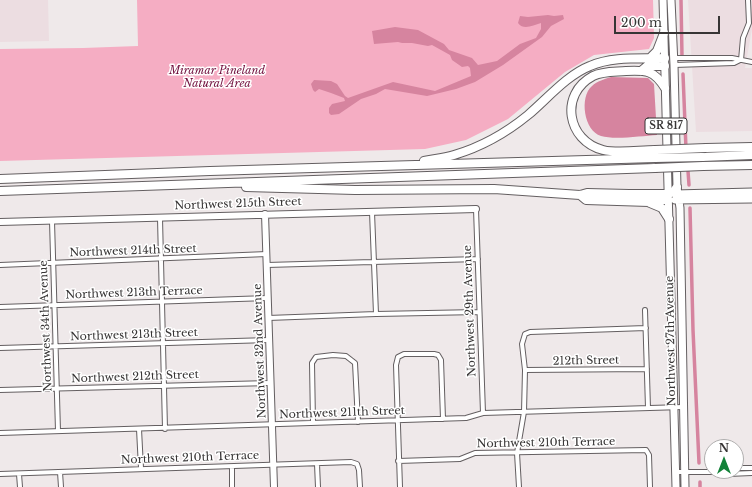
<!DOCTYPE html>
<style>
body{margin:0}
#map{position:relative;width:752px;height:487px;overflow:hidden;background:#efe9ea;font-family:"Libre Baskerville",serif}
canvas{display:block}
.north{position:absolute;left:704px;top:439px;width:40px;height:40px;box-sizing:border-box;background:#fff;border:1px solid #afaeae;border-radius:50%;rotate:0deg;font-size:11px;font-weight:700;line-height:16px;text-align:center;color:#373535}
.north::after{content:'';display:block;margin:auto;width:14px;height:18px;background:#138239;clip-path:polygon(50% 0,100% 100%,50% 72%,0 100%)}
.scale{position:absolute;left:614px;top:16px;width:106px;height:18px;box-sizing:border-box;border:2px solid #373535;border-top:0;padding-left:5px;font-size:12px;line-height:14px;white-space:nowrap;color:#373535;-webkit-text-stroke:3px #fff;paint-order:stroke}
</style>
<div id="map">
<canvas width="752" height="487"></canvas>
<div class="north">N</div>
<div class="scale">200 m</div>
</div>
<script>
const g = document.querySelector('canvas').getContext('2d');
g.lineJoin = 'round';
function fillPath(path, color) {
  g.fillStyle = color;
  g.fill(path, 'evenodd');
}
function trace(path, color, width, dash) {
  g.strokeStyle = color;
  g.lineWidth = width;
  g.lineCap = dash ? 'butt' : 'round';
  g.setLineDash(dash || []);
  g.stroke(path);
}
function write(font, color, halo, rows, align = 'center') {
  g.font = font + ' "Libre Baskerville",serif';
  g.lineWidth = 3;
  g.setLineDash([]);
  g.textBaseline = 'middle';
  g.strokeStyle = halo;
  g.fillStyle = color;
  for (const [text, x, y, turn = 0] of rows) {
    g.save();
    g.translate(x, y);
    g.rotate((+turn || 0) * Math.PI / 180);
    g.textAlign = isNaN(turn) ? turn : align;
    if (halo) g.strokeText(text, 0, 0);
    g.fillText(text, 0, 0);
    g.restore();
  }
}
fillPath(new Path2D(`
 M0,0H48L49,41L0,42Z
 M688,0H752V29L745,68H752V131L696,132Z`), '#ecdde1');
fillPath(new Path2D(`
 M137,0H653L654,38L649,49L594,55L565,72L508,119L466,140L425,149L0,161V49L83,48L138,46Z`), '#f5adc3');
fillPath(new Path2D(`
 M548,15L554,16L563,15L564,19L551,26L542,37L503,65L475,82L456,89L427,96L385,89L376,94L361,99L339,114L331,115L329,113V108L332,104L345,101L344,98L331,93L319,89L315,92L313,90L311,84L314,80L331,81L337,84L345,96L348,98L393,82L435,91L471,76L470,68L468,66L462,67L452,60L450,55L432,45L428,46L412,43H402L398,42L374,44L372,31L395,27L418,30L444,44L449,50L472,58L478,65L497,61L520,44L536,38L541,29V23C533,25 524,31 518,23L520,16L528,17Z
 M611,77L648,78L654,84L657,135C642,136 614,140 601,136C584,131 579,97 592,86C597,81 605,79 611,77Z`), '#d6849f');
trace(new Path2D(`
 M681,0L682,56
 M683,74L686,149
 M687,157L689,185
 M690,208L693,330L699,463
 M700,487V482`), '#d6849f', 3.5);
const street = new Path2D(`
 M674,58H732L752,62
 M741,60L743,38L749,23L748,0
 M674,65L734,63L740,60
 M476,209L483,413
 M372,212L376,314
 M160,218L165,429
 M52,221L58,431
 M0,265L267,254
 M267,265L478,259
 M0,307L268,298
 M645,310L648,408
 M268,318L376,314L479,312
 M0,348L269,340
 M525,370L647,369
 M0,390L270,383
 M313,423L312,363L316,357L333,355L346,356L355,363L358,422
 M139,429L141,468
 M0,433L466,418L483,413L683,407
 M398,461L460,459L475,453L646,450L649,455L650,487
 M317,464L318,487
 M232,467V487
 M736,468H752
 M60,472L61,487
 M676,472H720L728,474L752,473
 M0,474L351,462L357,464L359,470L360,487
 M19,474L20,487
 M400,487L396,365L398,357L404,354H434L438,355L441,360L443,419
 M519,487L517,453L524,412L525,370L522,344L525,334L530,332L646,328`);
const secondary = new Path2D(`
 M265,214L274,487
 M0,222L476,209`);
const primary = new Path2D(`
 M663,0L676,487
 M671,0L674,65L677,187L680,208L685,487
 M675,194L752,192
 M675,200L752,199`);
const highway = new Path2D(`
 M650,58L657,51L664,33
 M641,71L647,66H665
 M706,148L752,147
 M655,150C640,150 618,154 603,150C567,141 559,94 593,76C603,71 615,72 626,71C646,70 654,70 665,88
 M702,157L752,155
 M424,161C434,159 444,158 454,155C481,147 506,133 528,115C547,99 567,75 590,66C613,56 641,59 665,58
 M703,166L752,165
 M0,179L210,171L655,158
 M246,187L355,190L494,189L580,195L587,193L629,194H668L673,192L677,187
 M0,191L655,168
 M580,195L586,200L649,202L654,200H668
 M650,203L662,208L669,219`);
trace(street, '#645f61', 6);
trace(secondary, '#645f61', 8);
trace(primary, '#645f61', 9);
trace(highway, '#645f61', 10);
trace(street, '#fff', 4);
trace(secondary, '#fff', 6);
trace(primary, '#fff', 7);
trace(highway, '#fff', 8);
const highwayBridge = new Path2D(`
 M655,150L706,148
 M655,158L702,157
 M655,168L703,166`);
trace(highwayBridge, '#645f61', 10, []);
trace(highwayBridge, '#fff', 8);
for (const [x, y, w] of [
 [666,126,42]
]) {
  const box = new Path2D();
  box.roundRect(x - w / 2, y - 8, w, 16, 3);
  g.fillStyle = '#fff';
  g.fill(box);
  trace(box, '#373535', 1);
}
write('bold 10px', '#373535', null, [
 ["SR 817",666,126]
]);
write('italic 11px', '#72103e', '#fff', [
 ["Miramar Pineland",217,71],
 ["Natural Area",217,84]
]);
write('11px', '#373535', '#fff', [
 ["Northwest 215th Street",238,204,-2],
 ["Northwest 214th Street",133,251,-2],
 ["Northwest 213th Terrace",134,293,-2],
 ["Northwest 29th Avenue",470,311,-92],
 ["Northwest 34th Avenue",46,326,-92],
 ["Northwest 213th Street",134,335,-2],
 ["Northwest 27th Avenue",671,341,-91],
 ["Northwest 32nd Avenue",260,351,-92],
 ["212th Street",586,361,-1],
 ["Northwest 212th Street",135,377,-2],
 ["Northwest 211th Street",342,413,-2],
 ["Northwest 210th Terrace",546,443,-1],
 ["Northwest 210th Terrace",190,458,-2]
]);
</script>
